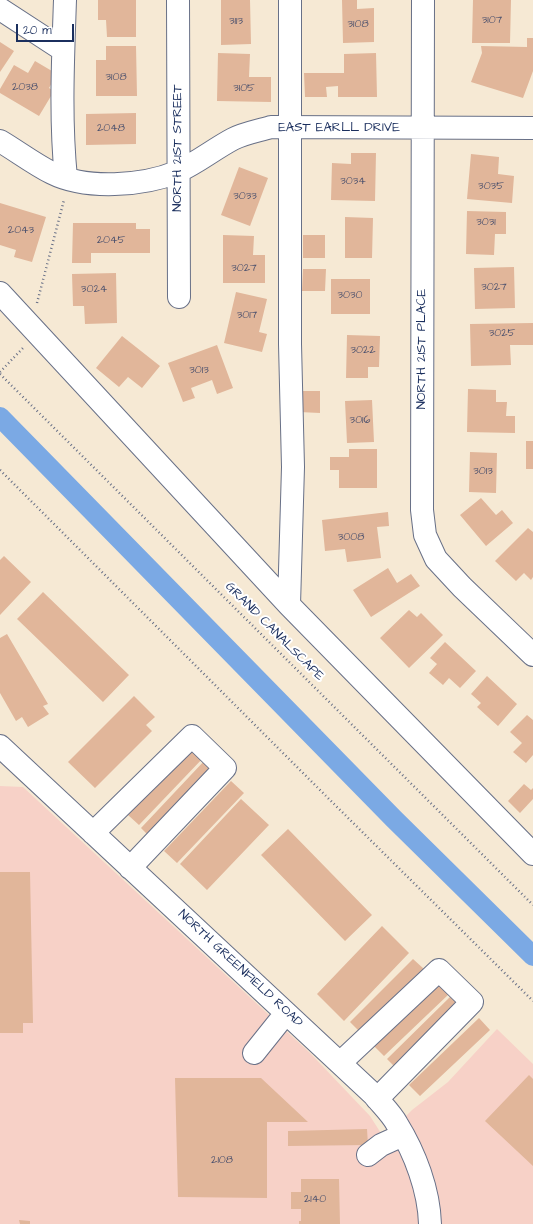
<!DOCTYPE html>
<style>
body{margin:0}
#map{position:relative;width:533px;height:1224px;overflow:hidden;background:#f6e9d4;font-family:"Architects Daughter",sans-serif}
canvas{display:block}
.scale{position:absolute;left:16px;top:24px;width:58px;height:18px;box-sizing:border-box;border:2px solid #1b2f5e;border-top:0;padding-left:5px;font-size:12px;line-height:14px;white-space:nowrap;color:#1b2f5e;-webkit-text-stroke:3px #fff;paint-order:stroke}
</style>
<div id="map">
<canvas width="533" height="1224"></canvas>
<div class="scale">20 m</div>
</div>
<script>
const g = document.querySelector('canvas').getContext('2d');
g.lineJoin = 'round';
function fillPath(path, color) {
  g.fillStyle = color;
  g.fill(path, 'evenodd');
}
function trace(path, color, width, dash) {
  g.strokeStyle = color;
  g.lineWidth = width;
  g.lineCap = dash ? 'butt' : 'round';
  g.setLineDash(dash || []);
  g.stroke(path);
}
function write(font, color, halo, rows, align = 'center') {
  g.font = font + ' "Architects Daughter",sans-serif';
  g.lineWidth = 4;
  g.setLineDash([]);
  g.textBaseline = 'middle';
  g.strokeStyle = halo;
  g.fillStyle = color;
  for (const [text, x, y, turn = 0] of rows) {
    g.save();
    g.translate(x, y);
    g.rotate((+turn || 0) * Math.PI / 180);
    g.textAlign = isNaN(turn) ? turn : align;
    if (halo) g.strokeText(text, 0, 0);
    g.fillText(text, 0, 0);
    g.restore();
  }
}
fillPath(new Path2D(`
 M0,786L23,787L310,1053L370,1116L384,1138L412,1110L448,1082L497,1029L533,1064V1224H0Z`), '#f7d1c7');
trace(new Path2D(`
 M0,417L394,819L533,956`), '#7ba9e4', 20);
fillPath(new Path2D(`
 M98,0H136V37H107L106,20H98Z
 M221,0H250L251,44L221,45Z
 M342,0H357V9L374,8V42L343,43Z
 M473,0H511L510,43H472Z
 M527,38H533V71L523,98L471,82L482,53L481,46L527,47Z
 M0,42L14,51L0,72Z
 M106,46H136L137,96H96V60H106Z
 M218,53L250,54L249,77H271V102L217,101Z
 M376,53L377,97H338V86L326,87L327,97H305L304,73H344V54Z
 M35,61L57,74L49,88L54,91L39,116L0,93V89L14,65L28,73Z
 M136,113V144L86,145V114Z
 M351,153H376L375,201L331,200L332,163L351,164Z
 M471,154L499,157L498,174L514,176L512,203L467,199Z
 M239,167L268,178L250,226L221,215Z
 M0,203L46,217L32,262L14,257L16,250L0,245Z
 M467,211L506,212V234H495L494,255L466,254Z
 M345,217L373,218L372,258H345Z
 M73,223H136V229H150V253H91V263H72Z
 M223,235L254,236L253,255H265V283H223Z
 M303,235H325V258H303Z
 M514,267L515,308L475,309L474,268Z
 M303,269H326L325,291H302Z
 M116,273L117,323L85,324L84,306H73L72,274Z
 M331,279H370V314H331Z
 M236,292L267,299L259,332L267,334L262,352L224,343Z
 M533,323V345H510L511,365L471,366L470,324Z
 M347,335L380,336L379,367H368V378H346Z
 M122,336L160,366L142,388L128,377L119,387L96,368Z
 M217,345L233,388L217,394L212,380L191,388L195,398L183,402L168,363Z
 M468,389L496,390V402H507L506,416H515V433L467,432Z
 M300,391H320V413L299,412Z
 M372,400L374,442L347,443L345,401Z
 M526,441H533V469H526Z
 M349,449H377V488H339V470H330V457H349Z
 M470,452L497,453L496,493L469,492Z
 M481,498L496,515L502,510L513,523L486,546L460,515Z
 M388,512L389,526L377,527L381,558L347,562L345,549L325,551L322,520Z
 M528,528L533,532V577L531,580L524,573L516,581L495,561Z
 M4,556L31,582L0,615V560Z
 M388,568L397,583L411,574L420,586L371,617L353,590Z
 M43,592L129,675L103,702L17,619Z
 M409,610L417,617L421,613L443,635L409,668L380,638Z
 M7,634L48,704L43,706L49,714L28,727L22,717L16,721L0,693V638Z
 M445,642L476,671L460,688L449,678L443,685L429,673L437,664L430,658Z
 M487,676L517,704L498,726L477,707L481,703L471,694Z
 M134,696L155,717L146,725L152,731L95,788L68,762Z
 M527,715L533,720V755L526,763L513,752L522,743L510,732Z
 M194,747L204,757L139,825L128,815Z
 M206,759L216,769L151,838L141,828Z
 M231,781L244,793L177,863L164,851Z
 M524,784L531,790L533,788V799L520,813L508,801Z
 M241,799L269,825L207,890L180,864Z
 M288,829L372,915L345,941L261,855Z
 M0,872H30L33,1023H23V1033H0Z
 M382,926L409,953L344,1021L317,994Z
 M413,959L424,969L361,1033L350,1022Z
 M439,984L449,994L384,1056L374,1046Z
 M451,996L461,1006L397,1069L387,1059Z
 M479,1018L490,1030L420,1096L409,1085Z
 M529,1075L533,1079V1166L485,1121Z
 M175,1078H261L308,1122H267V1198L178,1197Z
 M367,1129L368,1145L288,1146V1131Z
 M301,1179H339L340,1224H299V1221H301V1209H291V1192H301Z
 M19,1220L30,1221V1224H20Z`), '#e1b69a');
const minor = new Path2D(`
 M65,0C63,59 60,119 66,178
 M178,0L179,297
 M423,0L422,510L425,535L436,559L462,587L533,655
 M0,9L63,50
 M0,141C17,151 34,164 52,173C86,190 143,186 177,172C197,163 214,149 233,139C245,133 258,131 271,127L533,128
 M0,293L289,605L533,854
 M289,605L293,467L290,344V0
 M0,746L374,1095C381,1104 391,1113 397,1124C415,1153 429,1190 430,1224
 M93,833L192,736L225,768L130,868
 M254,1053L286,1013
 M340,1063L439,970L472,1002L377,1099
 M368,1155L381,1145L403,1135`);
trace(minor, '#687087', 24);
trace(new Path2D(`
 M37,303L64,200
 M0,372L23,348
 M0,374L533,905
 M0,470L332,802L533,1001`), '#687087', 2.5, [1, 3]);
trace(minor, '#fff', 22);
write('11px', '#4c516d', null, [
 ["3107",492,21],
 ["3113",236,22],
 ["3108",358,25],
 ["3108",116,78],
 ["2038",25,88],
 ["3105",244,89],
 ["2048",111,129],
 ["3034",353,182],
 ["3035",491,187],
 ["3033",245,197],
 ["3031",486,223],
 ["2043",21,231],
 ["2045",111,241],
 ["3027",244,269],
 ["3027",494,288],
 ["3024",94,290],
 ["3030",350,296],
 ["3017",247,316],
 ["3025",502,334],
 ["3022",363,351],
 ["3013",199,371],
 ["3016",360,421],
 ["3013",483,472],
 ["3008",351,538],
 ["2108",222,1161],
 ["2140",315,1200]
]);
write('13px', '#1b2f5e', '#fff', [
 ["EAST EARLL DRIVE",339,128],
 ["NORTH 21ST STREET",178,148,-90],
 ["NORTH 21ST PLACE",422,349,-90],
 ["GRAND CANALSCAPE",274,632,45],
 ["NORTH GREENFIELD ROAD",240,969,43]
]);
</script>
